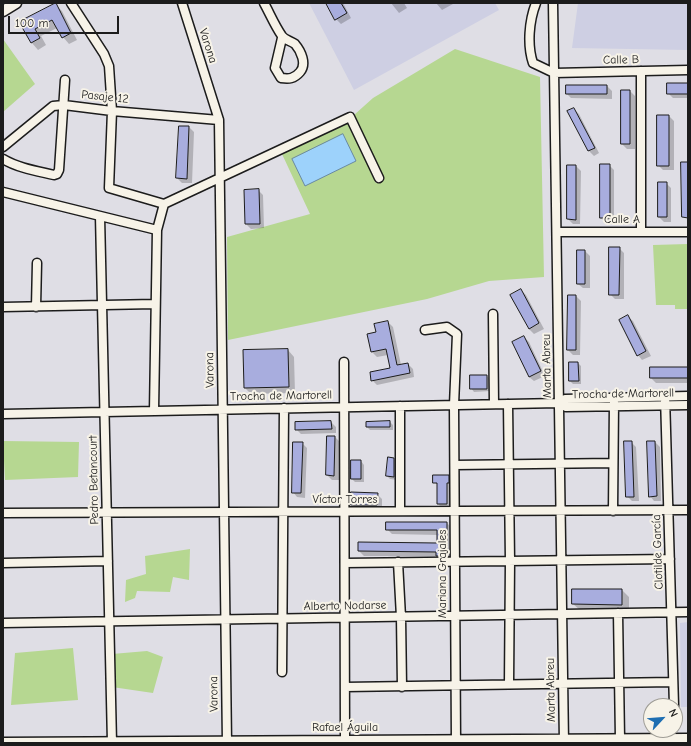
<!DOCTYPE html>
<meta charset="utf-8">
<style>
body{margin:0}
#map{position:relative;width:691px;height:746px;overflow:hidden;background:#dfdee5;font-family:"Comic Neue",sans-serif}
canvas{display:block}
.frame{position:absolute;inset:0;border:4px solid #1c1c1c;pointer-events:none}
.north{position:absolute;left:643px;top:698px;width:40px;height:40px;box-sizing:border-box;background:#f7f3e8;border:1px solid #9f9d96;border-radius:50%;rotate:64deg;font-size:11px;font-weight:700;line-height:16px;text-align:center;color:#1c1c1c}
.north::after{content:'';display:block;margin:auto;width:14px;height:18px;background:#1f6fb2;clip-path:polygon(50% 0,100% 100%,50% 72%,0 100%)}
.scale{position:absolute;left:8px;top:16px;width:111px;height:18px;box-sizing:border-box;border:2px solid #1c1c1c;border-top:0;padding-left:5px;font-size:12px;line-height:14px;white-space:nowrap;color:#1c1c1c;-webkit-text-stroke:3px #f7f3e8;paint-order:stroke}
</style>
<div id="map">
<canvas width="691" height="746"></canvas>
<div class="frame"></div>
<div class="north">N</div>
<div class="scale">100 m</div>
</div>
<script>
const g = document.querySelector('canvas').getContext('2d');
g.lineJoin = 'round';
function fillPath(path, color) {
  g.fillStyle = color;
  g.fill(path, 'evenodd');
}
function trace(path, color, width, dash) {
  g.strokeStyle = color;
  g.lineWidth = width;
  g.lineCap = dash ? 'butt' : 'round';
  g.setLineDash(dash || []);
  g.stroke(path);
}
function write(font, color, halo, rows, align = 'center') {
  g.font = font + ' "Comic Neue",sans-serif';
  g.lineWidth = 4;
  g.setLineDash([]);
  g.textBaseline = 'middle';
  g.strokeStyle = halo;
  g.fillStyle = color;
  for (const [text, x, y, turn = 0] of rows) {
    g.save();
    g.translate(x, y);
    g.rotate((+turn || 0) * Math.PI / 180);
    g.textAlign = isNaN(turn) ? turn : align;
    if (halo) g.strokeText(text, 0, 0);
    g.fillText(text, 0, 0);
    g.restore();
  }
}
fillPath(new Path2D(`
 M309,3H495L499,10L354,90Z
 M578,3H688V50L572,48Z
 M688,622V707H681L680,623Z`), '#cecfe3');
fillPath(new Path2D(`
 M3,39L35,84L3,112Z
 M455,49L540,77L544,277L489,281L427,299L228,340L227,237L310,214L282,154L348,123L376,183L384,180L354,115L373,98Z
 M688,244V309H675V305H656L653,245Z
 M3,441L79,442L78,477L5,480Z
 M190,549L189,580L173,577L170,592L137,591L135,598L125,602L126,580L146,574L145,556Z
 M73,648L78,700L11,705L15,653Z
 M147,651L163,657L153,693L112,687V654Z`), '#b6d791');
const water = new Path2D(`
 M343,134L356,161L305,186L292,159Z`);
fillPath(water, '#9dd2fb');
trace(water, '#6989a2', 1);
fillPath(new Path2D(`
 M327,3H343L351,18L341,24L336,19Z
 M391,3H404L407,8L399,13Z
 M436,3H452L453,4L442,10Z
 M55,4L62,11L77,40L69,44L63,37L57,28L41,36L46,45L38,50L32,43L21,22Z
 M688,84V98H673L668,93Z
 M607,86L612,91V99L571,98L566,93Z
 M622,91H630L635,96V149H627L622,144Z
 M574,109L579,114L599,153L594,156L589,151L569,112Z
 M669,116L674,121V170H663L658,165Z
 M189,127L194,132L192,183H182L177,178Z
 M609,165L614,170V223H606L601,218Z
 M576,166L581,171L580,224H573L568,219Z
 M666,183L671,188V222H664L659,217Z
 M258,190L263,195L264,228L251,229L246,224Z
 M619,248L624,253V299H615L610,294Z
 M585,251L590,256V288H583L578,284Z
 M521,290L526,295L544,329L534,334L529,329Z
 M576,296L581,301L580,355H573L568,350Z
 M628,317L633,321L651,356L642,360L638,355Z
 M388,322L393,327L401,365L408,364L413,369L414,377L377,385L372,380L391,369L388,355L377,357L372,352L369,335L377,333Z
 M524,337L529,342L545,376L534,381L529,377Z
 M288,350L294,357L295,393L251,394L244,387Z
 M578,363L581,366V384H573L570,381Z
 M688,368V383H656L651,378Z
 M487,376L490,379V391L474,392L471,388Z
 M331,422L336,427V433L301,434L296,429Z
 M390,422L393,425V430H370L367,427V423Z
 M335,437L340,442L339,480H332L327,475Z
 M631,442L636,447L639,501H632L627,496Z
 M655,442L660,447L661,501H654L650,496Z
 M302,443L307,448L305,498L297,497L293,492Z
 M389,458L394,459L397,462V480L390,479L387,476Z
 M352,461H361L364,465V482H355L352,479Z
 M448,476L452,479V485H450V507H441L438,504V485L434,482Z
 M377,494L382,499V510L357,509L352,504Z
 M447,523L452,528L451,561H442L438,556H364L359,551L438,544V535L392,534L387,529Z
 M573,590H622L629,597V611L580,610L573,604Z`), '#0003');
const building = new Path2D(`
 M56,3L71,33L62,38L52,20L35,29L40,38L31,43L19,22Z
 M326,3H341L347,13L335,20Z
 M667,83H688V94H667Z
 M566,85H607V94H566Z
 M621,90H630V144H621Z
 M574,108L595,148L588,151L567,111Z
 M657,115H669V166H657Z
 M179,126H189L187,179L176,178Z
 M681,162H688V218L682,217Z
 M600,164H610V218H600Z
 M567,165H576V220L567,219Z
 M658,182H667V217H658Z
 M259,189L260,224H245L244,190Z
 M609,247H620L619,295H609Z
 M577,250H585V284H577Z
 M521,289L539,323L529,329L510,295Z
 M568,295H576V350H567Z
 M628,315L646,351L637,356L619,320Z
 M388,321L397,365L408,363L410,373L371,381L370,372L390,368L386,349L371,352L367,334L376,332L374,324Z
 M524,336L541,371L529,377L512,342Z
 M288,349L289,387L244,388L243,350Z
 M569,362H578L579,381H569Z
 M650,367H688V378H650Z
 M470,375H487V389H470Z
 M331,421L332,429L295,430V422Z
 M390,421V427H366V422Z
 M327,436H335L334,476L326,475Z
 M624,441H632L634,497H626Z
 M647,441H655L657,496L649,497Z
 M293,442H303L301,493H292Z
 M388,457L394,458V477L386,476Z
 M351,460H361V479H351Z
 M433,475H449V483H447V504H437V483H433Z
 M351,492L378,493L377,505H351Z
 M386,522H447V556H436V552L358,551V542L437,543V530H386Z
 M572,589H622V605L572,604Z`);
fillPath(building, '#a8adde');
trace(building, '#1c1c1c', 1);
const minor = new Path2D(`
 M71,3L104,54L109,66L112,111L109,188L164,204
 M182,3L219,120L227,743
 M264,3C270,14 275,26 282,36C285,40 291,41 295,44C301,51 307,64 300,72C294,79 289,79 281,78L275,68L282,38
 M536,3C529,21 527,45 533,63L554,73L688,70
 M553,3L564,743
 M3,147L53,106L64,105L112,111L219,120
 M3,159C18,168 37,171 54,175L57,174L59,170L65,80
 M3,192L157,230
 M100,216L112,743
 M557,232H688
 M641,232V71
 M3,307L155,304
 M36,307L37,263
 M493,314L494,404
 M425,330L447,327L457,334L454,405L456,743
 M344,362L345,743
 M665,396L674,706
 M559,403L566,407L688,405
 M508,404L510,561L509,684
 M154,411L157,230L164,204L350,117L379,178
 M3,414L559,403L565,399L688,396
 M455,465L613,463
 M400,511V406
 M613,511L614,402
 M3,513L688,510
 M398,562L401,617L402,687
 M3,563L108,561
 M345,563L670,559
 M618,613L620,739
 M3,623L688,612
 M282,672L284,408
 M345,687L673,682
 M3,742L688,738`);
const major = new Path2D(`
 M3,11L16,3`);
trace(minor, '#1c1c1c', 11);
trace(major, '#1c1c1c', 13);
trace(minor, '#f7f3e8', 8);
trace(major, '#f7f3e8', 10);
write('12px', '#1c1c1c', '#f7f3e8', [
 ["Varona",208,46,72],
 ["Calle B",621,60,-1],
 ["Pasaje 12",105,97,6],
 ["Calle A",622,220],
 ["Marta Abreu",547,366,-91],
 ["Varona",210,370,-91],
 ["Trocha de Martorell",623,394,-1],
 ["Trocha de Martorell",281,396,-1],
 ["Pedro Betancourt",94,480,-91],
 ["Víctor Torres",345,500],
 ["Clotilde García",658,552,-92],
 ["Mariana Grajales",443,574,-90],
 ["Alberto Nodarse",345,606,-1],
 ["Marta Abreu",551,690,-91],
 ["Varona",214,694,-91],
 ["Rafael Águila",345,728]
]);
</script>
